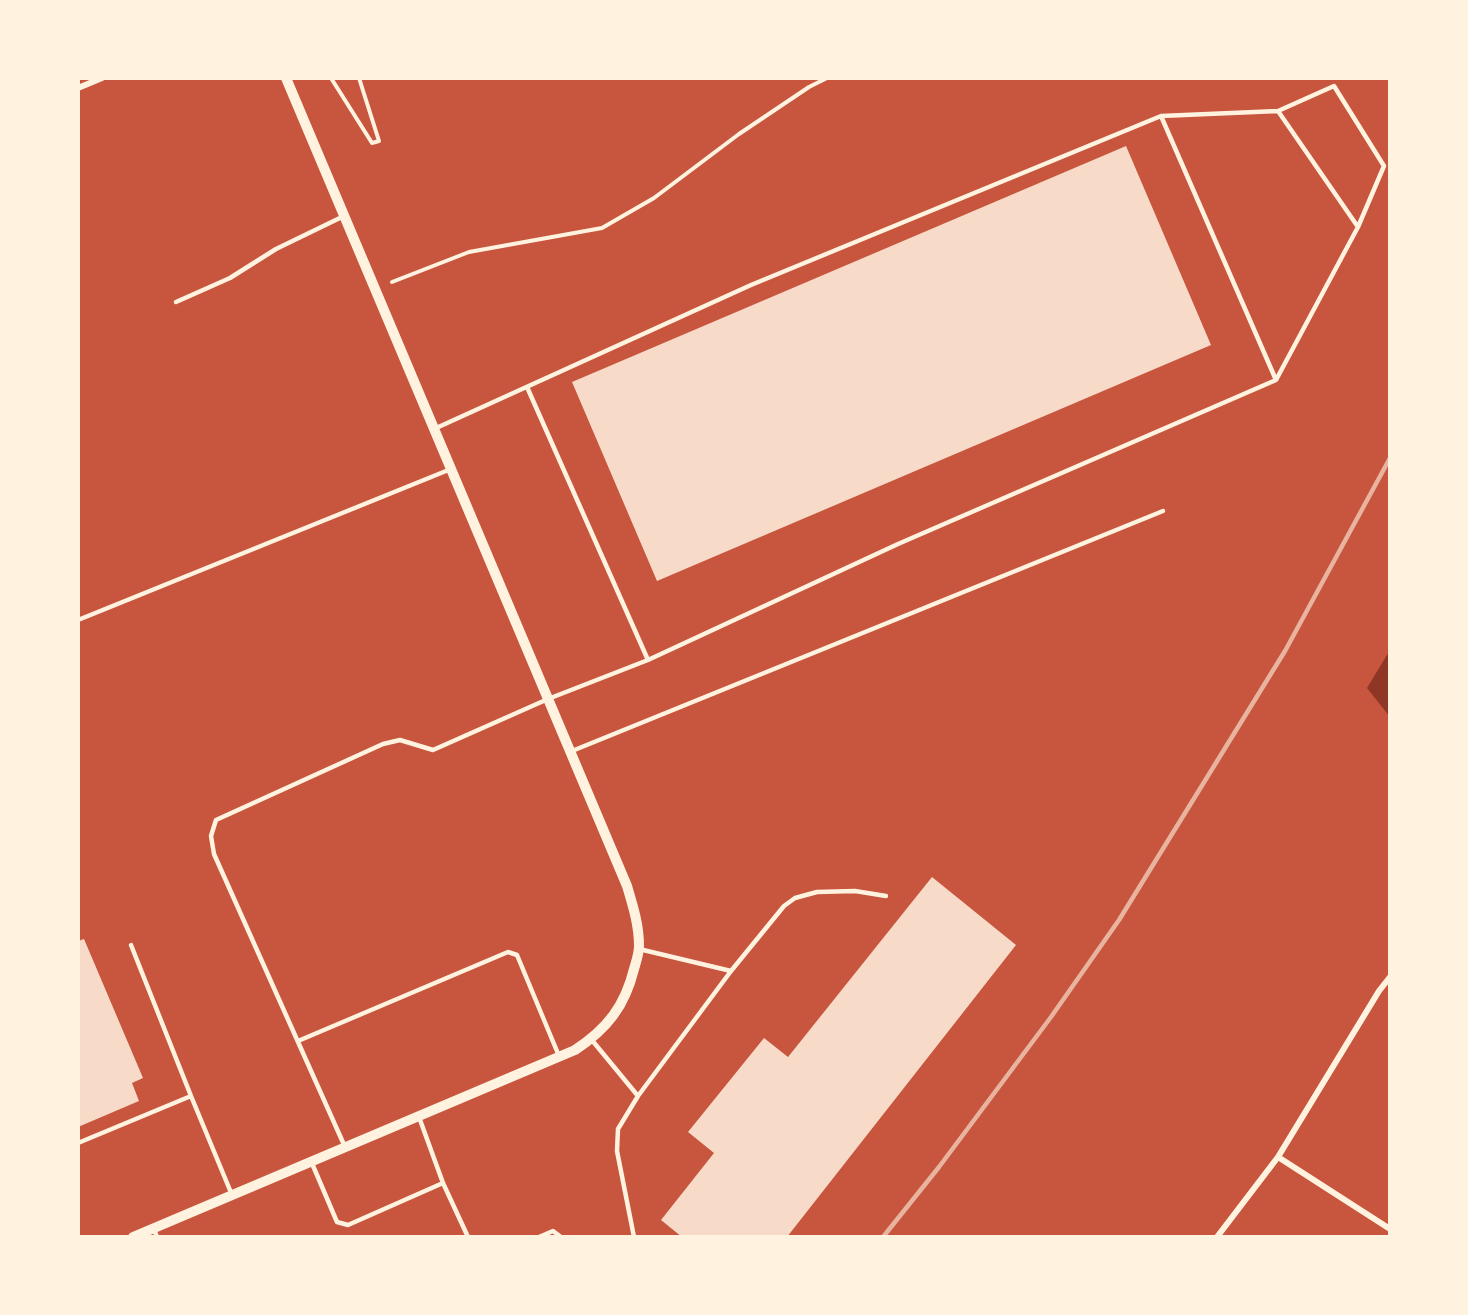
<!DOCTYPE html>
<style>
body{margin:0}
#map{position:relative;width:1468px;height:1315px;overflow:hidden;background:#c8553d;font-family:"Archivo Narrow",sans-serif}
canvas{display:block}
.frame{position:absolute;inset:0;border:80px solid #fff3e0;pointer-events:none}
</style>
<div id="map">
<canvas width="1468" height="1315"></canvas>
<div class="frame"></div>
</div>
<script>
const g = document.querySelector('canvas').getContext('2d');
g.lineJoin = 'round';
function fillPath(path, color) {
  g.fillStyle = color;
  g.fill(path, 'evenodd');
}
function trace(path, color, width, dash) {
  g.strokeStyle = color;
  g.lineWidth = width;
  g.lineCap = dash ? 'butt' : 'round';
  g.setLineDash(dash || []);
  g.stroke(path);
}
fillPath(new Path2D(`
 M1390,650V717L1367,688Z`), '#8f3625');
fillPath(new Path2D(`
 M1126,146L1211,345L657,581L572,382Z
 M932,877L1016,945L787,1237H682L661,1220L714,1153L688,1132L764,1038L788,1057Z
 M84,939L143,1078L132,1083L139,1101L78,1127V941Z`), '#f7dbc8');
trace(new Path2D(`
 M331,78L372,143L379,141L359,78
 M392,282L469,252L602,228L654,198L739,134L809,87L827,78`), '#fff3e0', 4);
trace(new Path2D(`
 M1278,111L1334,86L1384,166L1358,227
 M1161,116L1276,380
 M176,302L230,278L276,249L344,216
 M527,387L648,660
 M78,620L451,469
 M572,751L1163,511
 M131,945L191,1096
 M731,971L784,906L795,898L817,892L855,891L886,896
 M591,1039L638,1096L731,971L639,949
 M298,1041L508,952L517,955L559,1056
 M78,1143L191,1096L232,1195
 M345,1147L214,854L211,836L216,820L383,744L400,740L433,750L548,699L648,660L898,544L1276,380L1358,227L1278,111L1161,116L751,285L434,429
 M311,1161L337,1222L348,1225L443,1183L419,1117
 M443,1183L468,1237
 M154,1229L157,1237
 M539,1237L553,1231L561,1237
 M634,1237L617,1151L618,1129L638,1096`), '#fff3e0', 4.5);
trace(new Path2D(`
 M78,88L102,78
 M1278,1157L1390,1229
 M1217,1237L1278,1157L1379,991L1390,977`), '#fff3e0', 6);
trace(new Path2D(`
 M133,1237L575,1050C607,1029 625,1006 634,969C636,962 639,954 639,946C639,925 633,906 627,886L286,78`), '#fff3e0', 10);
trace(new Path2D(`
 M883,1237L939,1167L1051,1017L1119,920L1285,651L1390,458`), '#e9b49f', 4.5);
</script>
